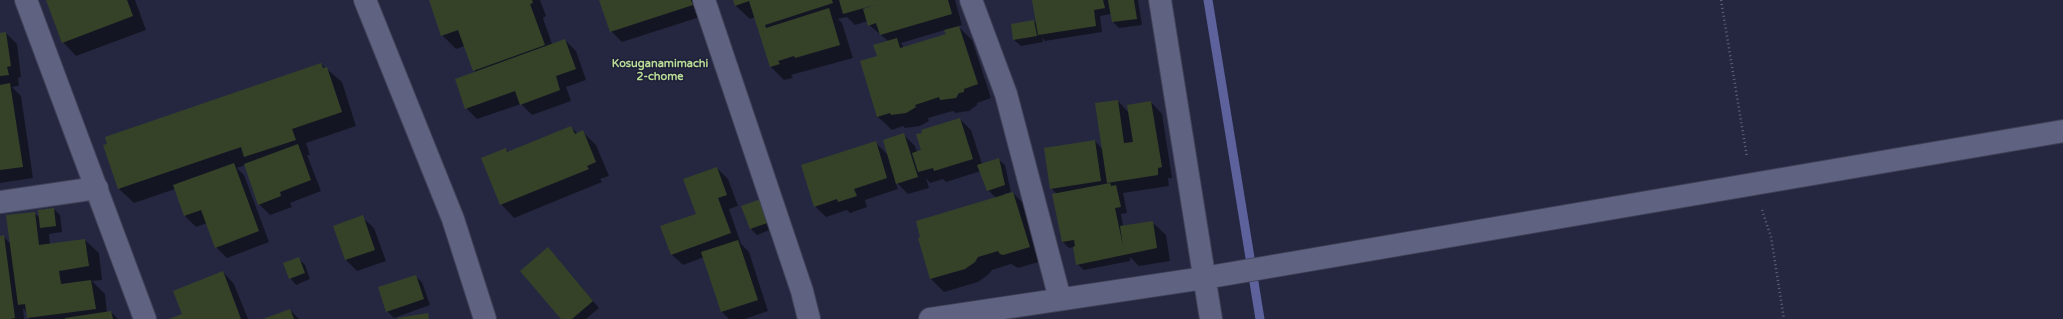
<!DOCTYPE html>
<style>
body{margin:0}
canvas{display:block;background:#252741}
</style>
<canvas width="2063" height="319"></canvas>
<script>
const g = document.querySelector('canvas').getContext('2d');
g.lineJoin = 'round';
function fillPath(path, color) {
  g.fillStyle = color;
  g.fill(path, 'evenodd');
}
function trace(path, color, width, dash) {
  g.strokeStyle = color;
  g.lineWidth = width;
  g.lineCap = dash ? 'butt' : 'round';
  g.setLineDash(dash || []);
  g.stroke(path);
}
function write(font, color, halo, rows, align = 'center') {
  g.font = font + ' "Varela Round",sans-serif';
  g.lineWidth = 3;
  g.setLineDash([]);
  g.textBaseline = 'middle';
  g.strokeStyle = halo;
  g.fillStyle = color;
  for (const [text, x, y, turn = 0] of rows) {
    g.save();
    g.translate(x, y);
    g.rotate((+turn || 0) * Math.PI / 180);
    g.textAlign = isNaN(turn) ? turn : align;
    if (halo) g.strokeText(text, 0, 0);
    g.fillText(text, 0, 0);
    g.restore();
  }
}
fillPath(new Path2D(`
 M47,0H135L146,30L76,56L63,42Z
 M430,0H540L546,16L543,18L552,44L565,40L576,51L586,80L566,87L571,101L532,115L521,104L477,119L466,108L475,72L465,46L456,49L442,35Z
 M600,0H698L703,16L622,42L611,31Z
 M734,0H955L962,25L958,26L972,40L991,98L977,103V105L969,111L955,113L953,111L928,118L929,121L920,126L905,128L903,126L892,130L878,117L861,62L879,56L888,41L869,25L868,21L855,25L847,17L838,19L842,23L853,58L791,75L793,78L784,80L771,67L755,17L750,19L736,6ZM878,2L879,5L863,9V7ZM945,30L947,34L904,48L901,43Z
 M1033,0H1138L1142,25L1119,28L1113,22L1111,14L1100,16L1102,32L1045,41L1042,38L1043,42L1021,46L1014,40L1034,21L1037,24Z
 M6,33L17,44L21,77L18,78L19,86L12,87L21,96L33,178L0,183V187V34Z
 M321,64L342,82L356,126L306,143L310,155H307L321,191L290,203L292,207L270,215L259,204L245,165L237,168L244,175L269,242L227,258L216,247L207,223L196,227L185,216L175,189L134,203L119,189Z
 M1118,101L1129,113L1151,102L1162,114L1172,178H1168L1169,186L1123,193L1127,213L1121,214L1123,226L1152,222L1166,235L1170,261L1139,266L1130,257V261L1084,270L1077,264L1074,247L1069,248L1063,242L1057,194L1051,188L1095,141L1103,150Z
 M960,119L971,130L982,164L998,159L1005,165L1011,192L1004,194L1005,196L1013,193L1027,207L1042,261L1018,268L1011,264L992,270L988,275L978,282L944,292L931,279L996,198L988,190L981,171L946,182L943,179L930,183L926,178L929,188L908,194L895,181L898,189L865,200L867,207L850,213L847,210L826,217L815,206L875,142L888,155L904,135L915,146L917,152L923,150Z
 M571,127L578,134L583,132L596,145L609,176L600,179L602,182L514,218L501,204L506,149L508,152Z
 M717,168L728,179L738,206L729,209L741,244L749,252L768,311L745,319H729L722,312L704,257L683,265L671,254L697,214Z
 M761,200L775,228L757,235L751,229L742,206Z
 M54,209L60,215L62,232L49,234L50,244L85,240L99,253L102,280L92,281L105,294L107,313L111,312L118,319H29L27,313L23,308L24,319H0V237L3,236L11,244L34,213L40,218Z
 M362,217L374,228L386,261L357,271L346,260Z
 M554,255L599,308L586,319H562Z
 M298,258L305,265L310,279L296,285L290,278Z
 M223,272L234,284L248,319H173L183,314Z
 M415,276L422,282L430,305L394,318L387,311Z
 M290,310L299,319H265Z`), '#0007');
trace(new Path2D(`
 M1208,0L1260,319`), '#5d619c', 9);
fillPath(new Path2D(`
 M46,0H127L133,16L62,43Z
 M429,0H532L533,3L530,4L545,45L473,71L458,30L441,36Z
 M599,0H691L693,5L610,32Z
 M733,0H832L833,3L765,25L766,28L829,8L840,45L795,58L794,56L778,61L780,64L770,67L749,1L735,6Z
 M839,0H948L952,14L880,35L876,23L868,26L863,9L878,4L843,14Z
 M1032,0H1103L1105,8L1094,10L1096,26L1038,35Z
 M1108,0H1134L1137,19L1112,22Z
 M1034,20L1037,36L1013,40L1011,24Z
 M959,26L978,84L964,89V92L959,93L956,98L940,100L939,97L915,105L916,107L906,113L891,115L890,113L877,117L860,61L877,56L873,45L897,38L900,48L946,34L944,30Z
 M6,32L11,66L7,67L9,75L0,76V33Z
 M565,39L576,69L556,76L560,90L520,105L515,91L465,109L455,79Z
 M321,63L323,68L327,67L342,112L292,129L296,140L244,157L241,147L118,189L103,145L107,144L105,137Z
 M10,83L23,167L0,170V85Z
 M1118,100L1124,143L1133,142L1127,105L1151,101L1162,167L1158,168V175L1107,183L1095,103Z
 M960,118L973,159L934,171L933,168L918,172L912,153L921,150L916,134L922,133L921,130Z
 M571,126L575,134L583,130L596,162L587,166L589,169L500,205L481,158L506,148L507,152Z
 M904,133L918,177L896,184L883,140Z
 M1095,140L1101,181L1050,189L1044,148Z
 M876,141L887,178L854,189L857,196L838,202L837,199L814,207L801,165Z
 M298,144L311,180L280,192L281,196L258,205L244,164Z
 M999,158L1005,185L987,191L977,165Z
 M234,163L259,231L215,248L201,210L184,216L173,185Z
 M717,167L727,195L718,198L731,233L671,255L660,226L696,214L683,179Z
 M1110,183L1111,186L1116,185L1121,207L1115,208L1123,246L1120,226L1153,221L1157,248L1076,265L1073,247L1075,246L1074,240L1062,242L1052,194Z
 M1013,192L1030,247L1003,255L1000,254L998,251L978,257L975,262L965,269L930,279L918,238L920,237L916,221Z
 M761,199L770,222L750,229L741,206Z
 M54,208L56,226L40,228L38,210Z
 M35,212L39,245L85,239L89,266L59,271L61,284L91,280L96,309L27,318L25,304L18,305L6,215Z
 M363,215L375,250L345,260L333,226Z
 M4,235L15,318L10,319H0V236Z
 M738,240L758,300L721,312L701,252Z
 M548,247L593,301L572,319H561L520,271Z
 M299,257L305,273L289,279L283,263Z
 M223,271L241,319H169L182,314L173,291Z
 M416,275L424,299L386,312L378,287Z
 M290,309L294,319H263Z
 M111,311L113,319H65V318Z
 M428,313L429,319H398V318Z`), '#354228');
const minor = new Path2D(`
 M26,0L145,319
 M365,0L453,219L485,319
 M704,0L802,291L809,319
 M971,0L1006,94L1060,299
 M1160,0L1211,319
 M0,202L97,188
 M930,319L1204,278L2063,131`);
trace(minor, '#404157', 24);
trace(new Path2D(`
 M1721,0L1747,157
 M1762,210L1771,237L1784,319`), '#61637b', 2.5, [1, 3]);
trace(minor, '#5f6280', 22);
write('bold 11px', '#b9dc97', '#1c1d36', [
 ["Kosuganamimachi",660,64],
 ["2-chome",660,77]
]);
</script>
